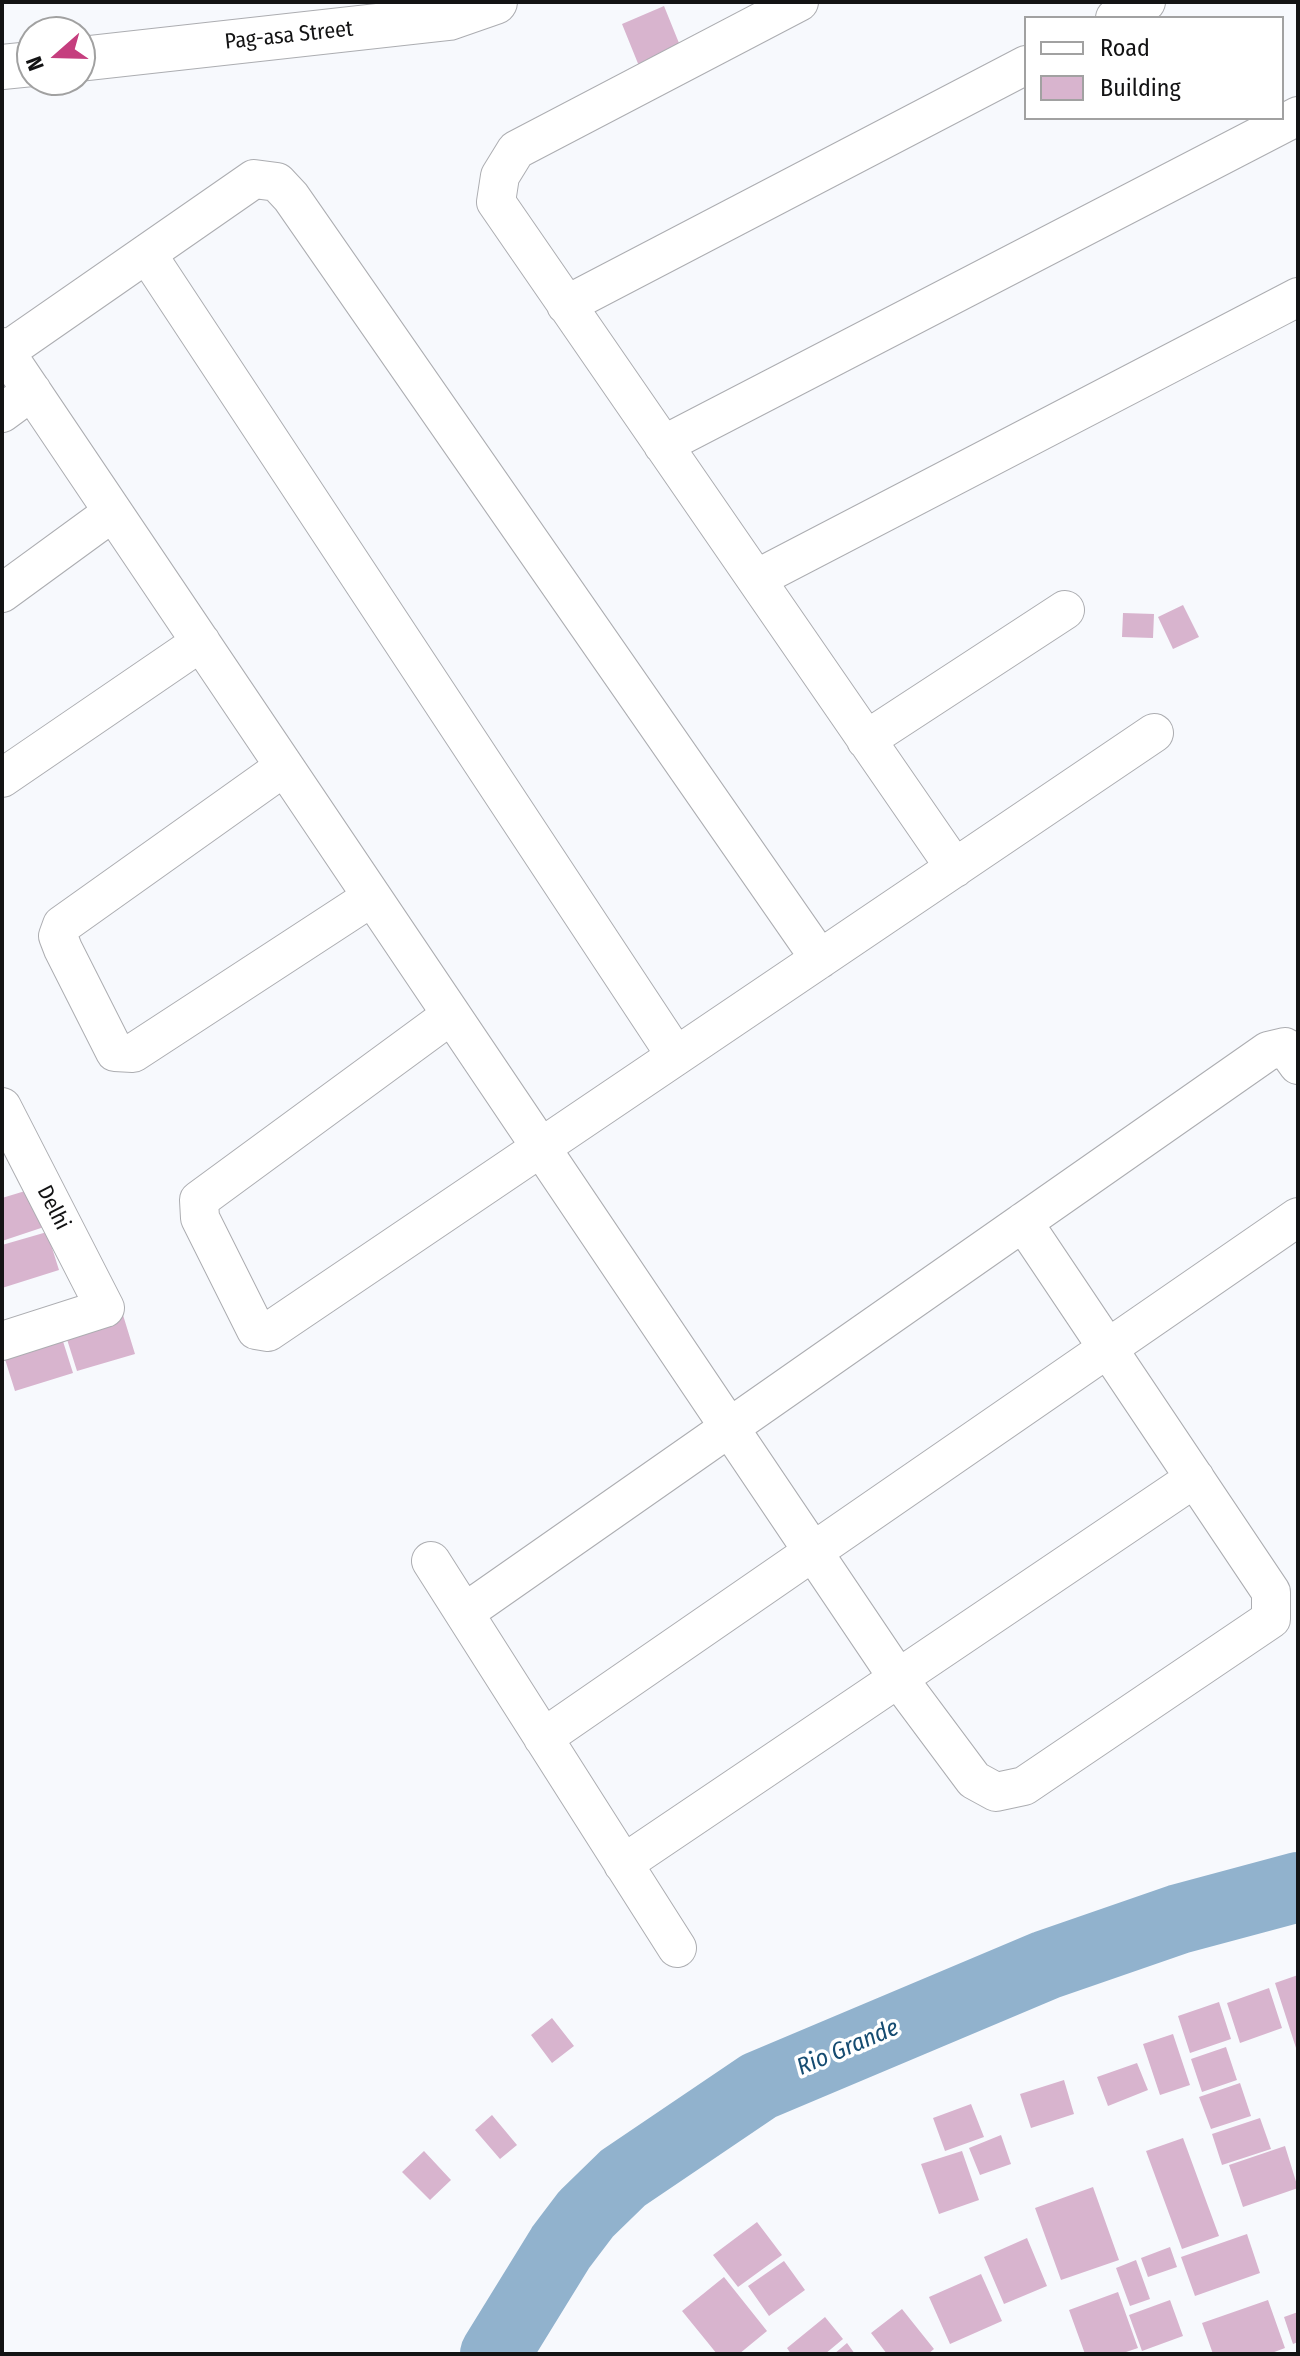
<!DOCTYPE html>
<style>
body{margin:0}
#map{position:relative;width:1300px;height:2356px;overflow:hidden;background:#f7f9fd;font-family:"Fira Sans Condensed",sans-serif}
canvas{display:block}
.frame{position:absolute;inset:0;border:4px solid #131314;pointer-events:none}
.legend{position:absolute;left:1024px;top:16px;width:260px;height:104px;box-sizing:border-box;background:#fff;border:2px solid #a1a1a1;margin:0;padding:10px 14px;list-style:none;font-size:24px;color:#131314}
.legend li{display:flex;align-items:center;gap:16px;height:40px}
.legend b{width:40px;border:2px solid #a1a1a1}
.north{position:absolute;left:16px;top:16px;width:80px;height:80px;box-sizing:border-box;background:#fff;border:2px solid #a1a1a1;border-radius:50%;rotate:250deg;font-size:22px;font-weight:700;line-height:32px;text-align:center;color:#131314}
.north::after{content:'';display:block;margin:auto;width:28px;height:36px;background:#c53e7e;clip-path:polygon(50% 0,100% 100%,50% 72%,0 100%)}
</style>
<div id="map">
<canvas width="1300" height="2356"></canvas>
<div class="frame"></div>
<ul class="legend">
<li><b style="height:10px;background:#fff"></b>Road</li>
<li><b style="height:22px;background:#d8b4ce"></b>Building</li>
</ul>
<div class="north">N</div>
</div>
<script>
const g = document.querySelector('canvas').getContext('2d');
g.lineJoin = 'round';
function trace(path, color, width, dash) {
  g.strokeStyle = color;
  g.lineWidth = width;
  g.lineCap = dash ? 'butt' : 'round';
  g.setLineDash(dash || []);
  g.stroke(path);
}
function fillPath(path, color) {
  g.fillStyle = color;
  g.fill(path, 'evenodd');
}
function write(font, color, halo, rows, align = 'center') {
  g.font = font + ' "Fira Sans Condensed",sans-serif';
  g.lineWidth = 7;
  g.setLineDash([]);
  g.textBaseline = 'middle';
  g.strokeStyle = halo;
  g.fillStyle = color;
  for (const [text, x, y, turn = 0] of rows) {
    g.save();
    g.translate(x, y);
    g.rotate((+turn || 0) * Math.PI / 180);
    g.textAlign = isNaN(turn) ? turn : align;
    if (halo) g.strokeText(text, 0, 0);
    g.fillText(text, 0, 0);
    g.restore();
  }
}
trace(new Path2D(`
 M495,2354L561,2247L586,2214L623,2178L759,2086L1046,1965L1179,1919L1298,1887`), '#91b2cd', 70);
fillPath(new Path2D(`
 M664,6L681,48L639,66L622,24Z
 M1183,605L1199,637L1173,649L1158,617Z
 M1123,613L1154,614L1153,638L1122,637Z
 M35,1188L47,1226L2,1241V1198Z
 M47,1232L59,1270L2,1288V1245Z
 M123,1315L135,1354L77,1371L65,1333Z
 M61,1335L73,1373L15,1391L3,1353Z
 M1298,1975V2051H1297L1275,1983Z
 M1269,1988L1282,2028L1240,2043L1227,2003Z
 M1219,2002L1231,2039L1190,2053L1178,2016Z
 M552,2018L574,2046L552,2063L531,2035Z
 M1173,2034L1190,2085L1160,2095L1143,2044Z
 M1226,2047L1237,2080L1202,2092L1191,2059Z
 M1137,2063L1148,2090L1108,2106L1097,2077Z
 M1064,2080L1074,2114L1031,2128L1020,2094Z
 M1240,2083L1251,2116L1211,2129L1199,2097Z
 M971,2104L984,2137L945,2151L933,2118Z
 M492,2115L517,2145L500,2159L475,2130Z
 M1260,2118L1271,2149L1222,2165L1212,2134Z
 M1001,2135L1011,2164L980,2175L969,2148Z
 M1183,2138L1219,2236L1182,2249L1146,2151Z
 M1285,2146L1298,2188L1243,2207L1229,2165Z
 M424,2151L451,2180L430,2200L402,2172Z
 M962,2151L979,2200L939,2214L921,2164Z
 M1093,2187L1119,2260L1061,2280L1035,2208Z
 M757,2222L782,2255L738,2287L713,2255Z
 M1247,2234L1260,2273L1195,2296L1181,2257Z
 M1027,2238L1047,2286L1004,2304L984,2257Z
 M1170,2247L1177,2267L1148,2277L1141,2258Z
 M1136,2260L1150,2299L1130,2306L1116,2268Z
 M784,2261L805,2290L769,2316L748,2286Z
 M981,2274L1002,2321L950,2344L929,2297Z
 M724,2277L767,2331L739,2354H717L682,2311Z
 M1118,2292L1138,2348L1120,2354H1085L1069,2310Z
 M1170,2300L1183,2336L1142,2351L1129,2315Z
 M1268,2300L1285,2348L1269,2354H1213L1202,2323Z
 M902,2309L934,2349L928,2354H887L871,2333Z
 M1298,2312V2342L1293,2344L1284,2317Z
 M825,2317L843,2339L825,2354H791L787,2348Z
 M847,2343L855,2354H834Z`), '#d8b4ce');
const minor = new Path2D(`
 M799,2L516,150L500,176L496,202L955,868
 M1115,18L1146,2
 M147,254L676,1056
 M566,305L1026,65
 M2,347L898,1678L974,1780L996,1792L1024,1786L1271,1619V1592L1023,1222
 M5,352L254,179L277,182L291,197L820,959
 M2,413L32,391
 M663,445L1298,116
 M756,579L1298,297
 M2,593L113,512
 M866,740L1065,610
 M284,767L62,925L58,936L63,949L115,1052L133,1053L372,897
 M2,778L201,642
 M451,1015L199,1200L200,1218L256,1330L268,1332L1154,733
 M2,1107L105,1308L2,1341
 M431,1561L677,1948
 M464,1613L1268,1051L1285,1047L1298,1065
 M543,1738L1298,1217
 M623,1864L1195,1478`);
const tertiary = new Path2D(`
 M80,59L449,18L495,2
 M2,67L32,64`);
trace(minor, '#acadb1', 40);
trace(tertiary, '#acadb1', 46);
trace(minor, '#fff', 38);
trace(tertiary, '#fff', 44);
write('22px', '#131314', '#fff', [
 ["Pag-asa Street",289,36,-6],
 ["Delhi",53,1208,63]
]);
write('italic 24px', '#164c71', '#fff', [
 ["Rio Grande",848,2048,-23]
]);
</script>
